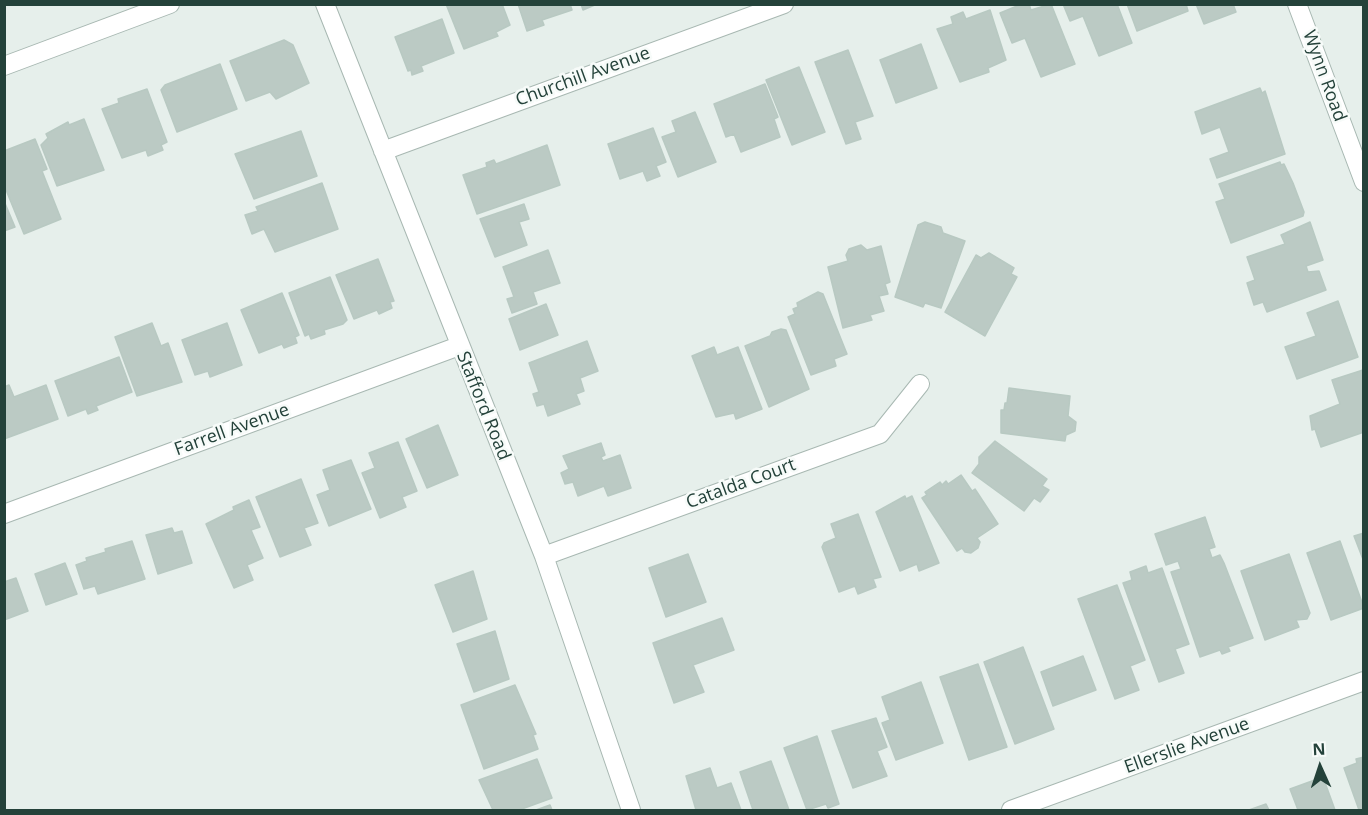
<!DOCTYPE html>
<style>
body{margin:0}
#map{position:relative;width:1368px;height:815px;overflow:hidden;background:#e6efeb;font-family:"Open Sans",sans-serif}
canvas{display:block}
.frame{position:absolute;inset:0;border:6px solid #24423a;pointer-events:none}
.north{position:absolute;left:1290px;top:737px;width:60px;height:60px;-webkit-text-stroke:4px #f7fbf9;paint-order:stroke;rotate:357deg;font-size:16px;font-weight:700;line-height:24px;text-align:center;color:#24423a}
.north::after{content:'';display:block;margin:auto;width:21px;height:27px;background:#24423a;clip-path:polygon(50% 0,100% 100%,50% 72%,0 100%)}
</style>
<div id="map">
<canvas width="1368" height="815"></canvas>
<div class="frame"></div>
<div class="north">N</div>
</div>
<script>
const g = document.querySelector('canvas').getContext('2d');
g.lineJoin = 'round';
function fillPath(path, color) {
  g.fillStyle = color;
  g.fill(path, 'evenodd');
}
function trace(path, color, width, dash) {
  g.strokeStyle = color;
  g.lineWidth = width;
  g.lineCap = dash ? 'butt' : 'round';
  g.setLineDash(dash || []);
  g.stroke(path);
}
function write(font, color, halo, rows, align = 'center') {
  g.font = font + ' "Open Sans",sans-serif';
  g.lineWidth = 5;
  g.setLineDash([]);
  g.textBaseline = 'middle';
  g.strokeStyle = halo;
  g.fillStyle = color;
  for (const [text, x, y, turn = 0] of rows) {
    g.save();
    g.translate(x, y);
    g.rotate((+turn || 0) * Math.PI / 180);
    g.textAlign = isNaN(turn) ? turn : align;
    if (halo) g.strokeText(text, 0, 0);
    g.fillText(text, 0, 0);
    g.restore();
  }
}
const building = new Path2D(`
 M446,4H502L510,25L496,32L498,36L464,49Z
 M518,4H570L572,10L542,20L544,25L527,31Z
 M581,4H597L583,10Z
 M1022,4H1029L1031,10L1051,4L1075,64L1041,77L1025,38L1012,43L1000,13Z
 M1063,4H1117L1132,43L1099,56L1083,16L1070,21Z
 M1127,4H1186L1188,11L1137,31Z
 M1196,4H1233L1236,12L1204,24Z
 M990,10L1006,60L988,68L989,72L960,82L937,29L953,24L951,17L963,12L966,19Z
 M442,19L454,53L421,66L423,71L412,75L411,70L408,71L395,37Z
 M284,40L293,45L309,83L276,99L270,92L246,101L230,61Z
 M921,44L937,88L896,103L880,60Z
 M848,50L873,116L855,122L861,139L846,144L815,62Z
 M220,64L237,109L177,132L161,90L165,85Z
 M799,67L825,132L792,145L766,80Z
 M765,84L778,117L774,119L780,137L741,152L734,134L726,137L714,104Z
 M1260,88L1262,93L1265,91L1285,154L1217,178L1210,159L1229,152L1220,127L1202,134L1195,112Z
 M147,89L167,142L161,145L163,150L148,156L146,150L122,158L102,109L119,103L118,99Z
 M695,112L716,162L678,177L662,137L676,132L672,121Z
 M84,119L104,170L57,186L41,145L48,138L46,134L68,122L69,125Z
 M653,128L666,162L656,166L660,176L647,181L643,171L620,179L608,144Z
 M301,131L317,176L254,199L235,154Z
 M35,139L47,169L42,171L61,219L24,234L4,185V151Z
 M547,145L560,185L477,214L463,175L487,167L486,163L494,160L496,164Z
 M1280,162L1281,165L1284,164L1293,183L1304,212L1303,216L1231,243L1216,202L1225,199L1219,184Z
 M322,183L338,229L275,252L264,229L252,234L245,215L258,211L256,207Z
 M4,201L15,227L4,231Z
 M524,204L529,219L519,222L527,245L495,257L480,219Z
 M925,222L941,227L943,233L965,241L941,308L925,303L923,307L895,297L918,225Z
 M1310,222L1323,260L1306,266L1308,272L1319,271L1326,290L1267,312L1263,302L1254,305L1247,283L1255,280L1247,257L1285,244L1281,235Z
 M861,245L867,250L881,246L890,282L885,284L888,294L879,296L884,311L870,315L872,320L843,328L828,267L848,261L846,255L849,249Z
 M548,250L560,283L533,292L537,304L512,313L507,299L514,297L503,267Z
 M989,253L1014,268L1011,274L1017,277L985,336L945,312L976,255L981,258Z
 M378,259L394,301L390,302L392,308L379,314L377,310L354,319L336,275Z
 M330,277L347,320L343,324L324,330L325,334L311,339L309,334L305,336L289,293Z
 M818,292L823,294L847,354L834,359L836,366L811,375L788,317L795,314L793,309L798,307L797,303Z
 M282,293L299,335L295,337L297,343L284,348L282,344L259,353L241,310Z
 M1338,301L1358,357L1297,379L1285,347L1316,336L1307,313Z
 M546,304L558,335L520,350L509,319Z
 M152,323L161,346L168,343L182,382L137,396L115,337Z
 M227,323L242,365L210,377L208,371L195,375L182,340Z
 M781,329L786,330L809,389L769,407L745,346L770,336L772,332Z
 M587,341L598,371L580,378L584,391L576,394L580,404L548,416L544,404L537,406L533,394L539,392L529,363Z
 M714,347L717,355L738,347L762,409L736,419L734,413L716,417L692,356Z
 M119,357L132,392L96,406L98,410L88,414L86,409L68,416L55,381Z
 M1363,370L1364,432L1321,447L1315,429L1312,430L1310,416L1340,404L1332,380Z
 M9,385L14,397L46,385L58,419L4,439V387Z
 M1009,388L1070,396L1068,416L1076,422L1075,431L1066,435L1065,441L1001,433V410H1004L1005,403H1007Z
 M438,425L458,475L427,488L406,439Z
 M995,441L1047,479L1042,486L1049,490L1040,502L1034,498L1024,511L972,473L979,464V457Z
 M398,442L417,491L402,497L406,507L380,518L362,473L375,468L369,453Z
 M601,443L605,455L601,457L603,461L620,455L631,488L608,496L604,486L578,496L573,482L565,484L561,473L569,469L563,456Z
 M351,460L371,509L329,526L317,495L330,490L323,470Z
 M961,475L972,491L975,489L998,524L977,538L980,542L978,548L971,553L965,552L962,548L957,551L922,498L927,495L925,492L940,482L942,485L946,481L948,484Z
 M301,479L318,523L304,528L311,545L280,557L256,497Z
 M905,496L906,499L912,496L939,563L919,571L917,564L900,571L876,512Z
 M249,500L260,527L251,530L263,558L247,565L253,580L234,588L206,524L234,510L233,507Z
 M858,514L881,577L873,579L876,587L858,594L855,586L839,592L822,547L824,543L836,538L831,524Z
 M1205,517L1215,547L1209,549L1212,558L1220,555L1224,563L1253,638L1228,647L1230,651L1222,654L1220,650L1200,657L1171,572L1181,569L1178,561L1166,565L1155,534Z
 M172,528L174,533L182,531L192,563L158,574L146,535Z
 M1364,533V562L1354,536Z
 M132,541L145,579L98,594L95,586L84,589L76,565L87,561L86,558L106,552L105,549Z
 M1340,541L1364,608L1331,620L1307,553Z
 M688,554L706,602L666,617L649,568Z
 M1289,554L1310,613L1307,619L1296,620L1299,627L1265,640L1241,571Z
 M65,563L77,594L46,605L35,574Z
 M1146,566L1148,573L1162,568L1189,644L1175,649L1184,673L1159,682L1123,583L1132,580L1130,572Z
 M473,571L487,619L453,632L435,585Z
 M16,578L28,611L4,620V582Z
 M1117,585L1145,660L1130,666L1139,690L1115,699L1078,599Z
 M722,618L734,650L693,665L704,692L674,703L653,643Z
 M495,631L509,679L474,692L457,644Z
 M1023,647L1054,729L1015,744L984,662Z
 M1083,656L1096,690L1053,706L1041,672Z
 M978,664L1007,747L969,760L940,677Z
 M921,682L943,743L896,760L882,723L890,720L882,697Z
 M515,685L536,734L533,735L538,749L484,769L461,705Z
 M876,718L887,747L877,751L887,776L853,788L832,731Z
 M817,736L839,804L828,808L826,804L807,810L784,748Z
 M1364,757V810H1359L1344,768L1357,763L1356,759Z
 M537,759L552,798L519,810H493L479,780Z
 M771,761L789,810H753L740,772Z
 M710,768L717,788L731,783L741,810H696L686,776Z
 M1323,777L1335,810H1298L1290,789Z
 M1266,804L1269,810H1249Z
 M550,805L552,810H536Z`);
fillPath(building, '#bbcac4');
trace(building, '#b8c9c2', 1.5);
const minor = new Path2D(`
 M325,4L544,556L631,810
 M1297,4L1364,182
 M4,66L170,4
 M383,151L784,4
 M4,514L459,346
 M544,556L880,434L920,384
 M1011,810L1364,681`);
trace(minor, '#a8b8b2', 20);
trace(minor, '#fff', 18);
write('18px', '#24423a', '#f7fbf9', [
 ["Wynn Road",1324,76,70],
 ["Churchill Avenue",583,77,-20],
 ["Stafford Road",483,406,68],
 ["Farrell Avenue",232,430,-20],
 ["Catalda Court",741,484,-20],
 ["Ellerslie Avenue",1187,746,-20]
]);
</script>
